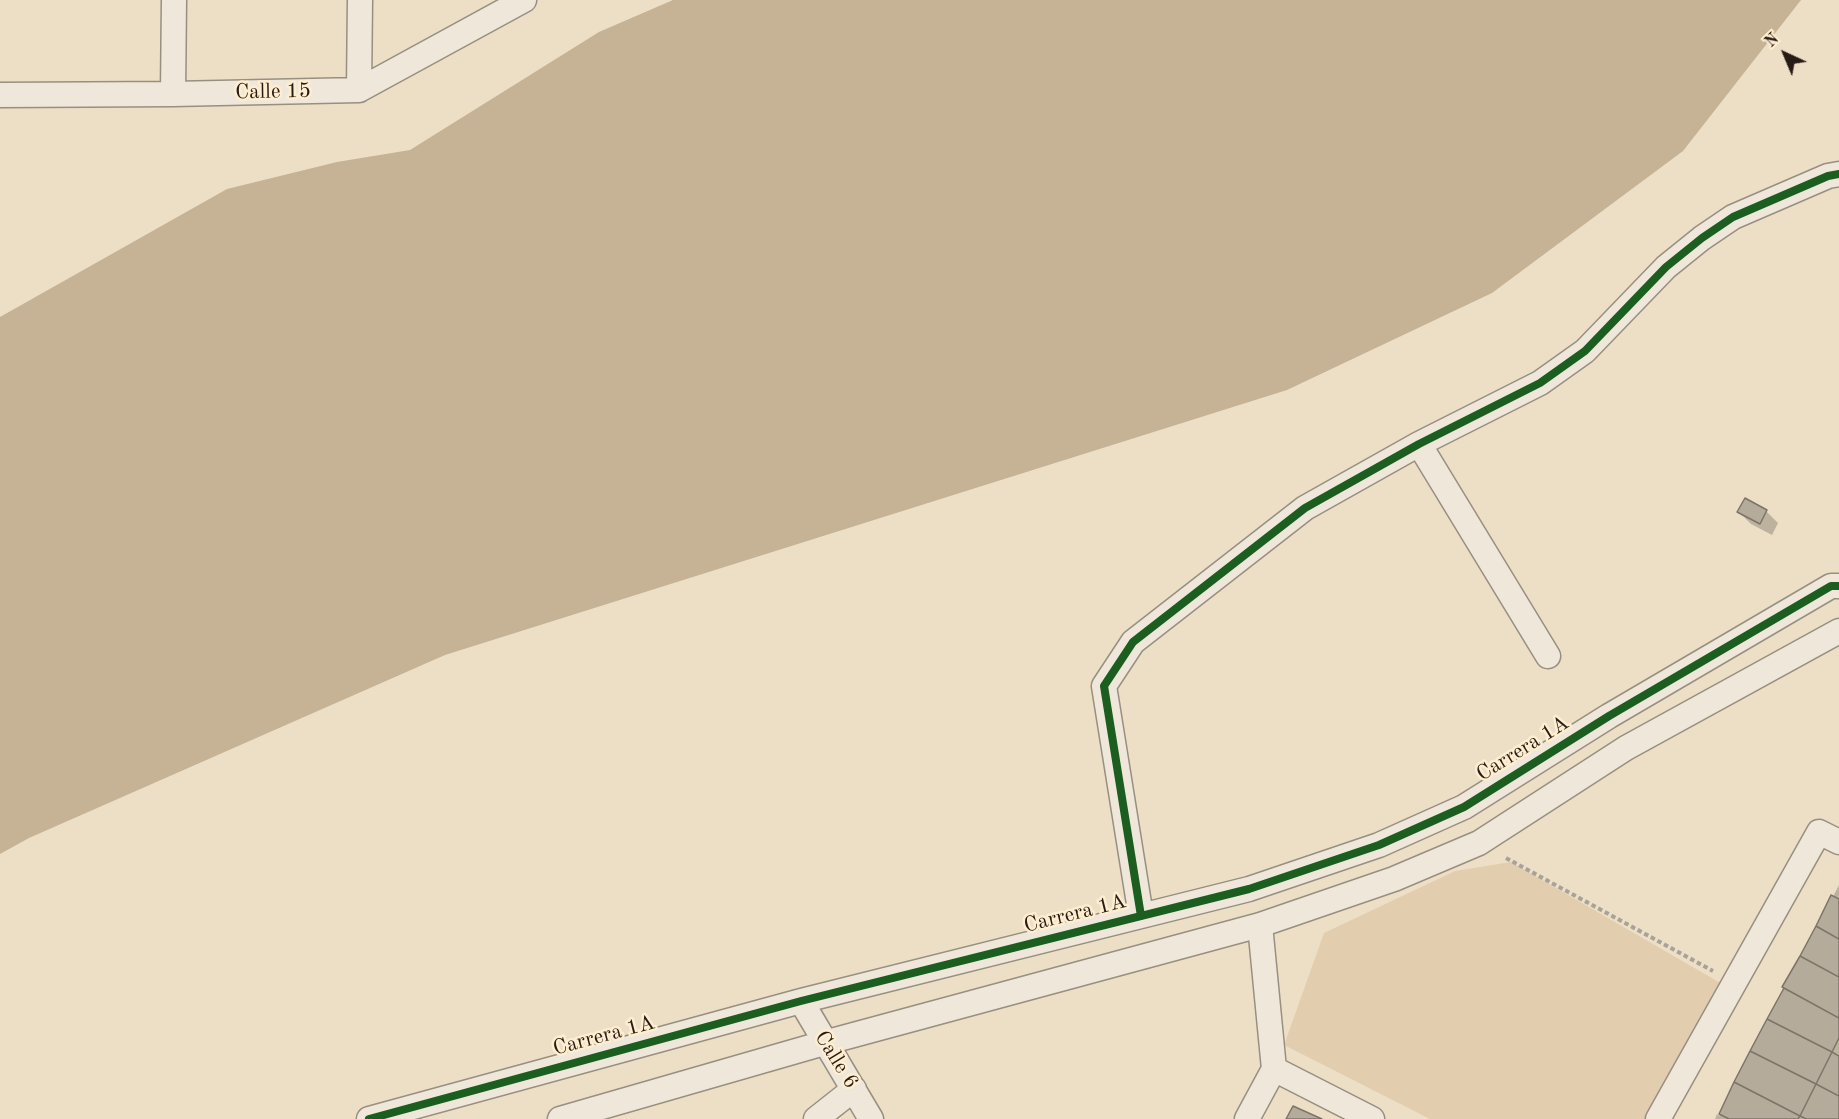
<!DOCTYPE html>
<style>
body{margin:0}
#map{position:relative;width:1839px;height:1119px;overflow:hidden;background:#eddfc6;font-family:"Old Standard TT",serif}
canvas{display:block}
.north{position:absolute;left:1755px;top:24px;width:60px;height:60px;-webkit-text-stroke:4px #feedcf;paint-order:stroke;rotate:316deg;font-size:16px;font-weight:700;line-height:24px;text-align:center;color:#271b15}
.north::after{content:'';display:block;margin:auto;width:21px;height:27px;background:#271b15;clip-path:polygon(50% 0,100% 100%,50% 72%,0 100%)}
</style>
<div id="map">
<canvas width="1839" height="1119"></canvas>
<div class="north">N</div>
</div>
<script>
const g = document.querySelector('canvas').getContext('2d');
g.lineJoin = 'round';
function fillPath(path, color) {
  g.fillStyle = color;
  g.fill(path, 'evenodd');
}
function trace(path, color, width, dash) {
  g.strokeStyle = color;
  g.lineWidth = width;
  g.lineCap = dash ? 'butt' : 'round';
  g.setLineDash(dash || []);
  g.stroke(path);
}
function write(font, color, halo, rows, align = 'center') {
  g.font = font + ' "Old Standard TT",serif';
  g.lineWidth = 5;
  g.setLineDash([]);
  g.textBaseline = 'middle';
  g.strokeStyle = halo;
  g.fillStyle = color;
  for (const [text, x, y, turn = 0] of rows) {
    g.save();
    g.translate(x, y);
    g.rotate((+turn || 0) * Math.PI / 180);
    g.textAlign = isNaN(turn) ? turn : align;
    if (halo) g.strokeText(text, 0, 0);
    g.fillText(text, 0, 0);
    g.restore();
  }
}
fillPath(new Path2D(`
 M1511,862L1724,985L1648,1119H1430L1284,1045L1324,933L1455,871Z`), '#e2ceae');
fillPath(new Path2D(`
 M673,0H1801L1683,151L1492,293L1287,390L445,655L29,838L0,854V317L227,189L337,162L410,150L599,32Z`), '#c6b294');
fillPath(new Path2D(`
 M1745,500L1766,511L1778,523L1772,535L1751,524L1739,512Z
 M1839,885V1119H1715L1717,1114L1719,1116Z`), '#0003');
const building = new Path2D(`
 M1745,498L1767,510L1760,524L1737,512Z
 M1831,895L1839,899V939L1816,926Z
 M1816,926L1839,939V977L1800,956Z
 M1800,956L1839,977V1018L1782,987Z
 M1784,988L1839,1018V1038L1832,1052L1767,1019Z
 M1767,1019L1832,1052L1816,1084L1750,1051Z
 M1750,1051L1816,1084L1800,1116L1734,1082Z
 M1832,1052L1839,1056V1096L1816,1084Z
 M1734,1082L1800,1116L1798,1119H1729L1719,1114Z
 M1816,1084L1839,1096V1119H1806L1800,1116Z
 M1293,1106L1322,1119H1286Z`);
fillPath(building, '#b5ab9b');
trace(building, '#7d7468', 1.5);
const street = new Path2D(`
 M359,90L360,0
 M173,94L174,0
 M0,95L173,94L359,90L524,0
 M1419,444L1548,656
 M1141,916L1104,686L1133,642L1305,508L1419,444L1540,383L1585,351L1666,267L1702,238L1733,217L1828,176L1839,174
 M801,1001L871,1119
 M1274,1069L1372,1119
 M369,1119L801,1001L1249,889L1379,845L1464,807L1609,716L1831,586H1839
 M560,1119L824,1043L1260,925L1394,879L1479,843L1626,748L1839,631
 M816,1119L854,1089
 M1247,1119L1274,1069L1260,925
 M1658,1119L1819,832L1839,842`);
trace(street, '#988f80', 27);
trace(new Path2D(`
 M1506,858L1713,971`), '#a9a298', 4, [4.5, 3]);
trace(street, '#efe8da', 24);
trace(new Path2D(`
 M1141,916L1104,686L1133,642L1305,508L1419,444L1540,383L1585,351L1666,267L1702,238L1733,217L1828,176L1839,174
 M369,1119L801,1001L1249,889L1379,845L1464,807L1609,716L1831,586H1839`), '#1b5e20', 8);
write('21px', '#271b15', '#feedcf', [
 ["Calle 15",273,92,-1],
 ["Carrera 1A",1523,749,-32],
 ["Carrera 1A",1075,914,-14],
 ["Carrera 1A",604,1036,-15],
 ["Calle 6",836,1060,58]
]);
</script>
